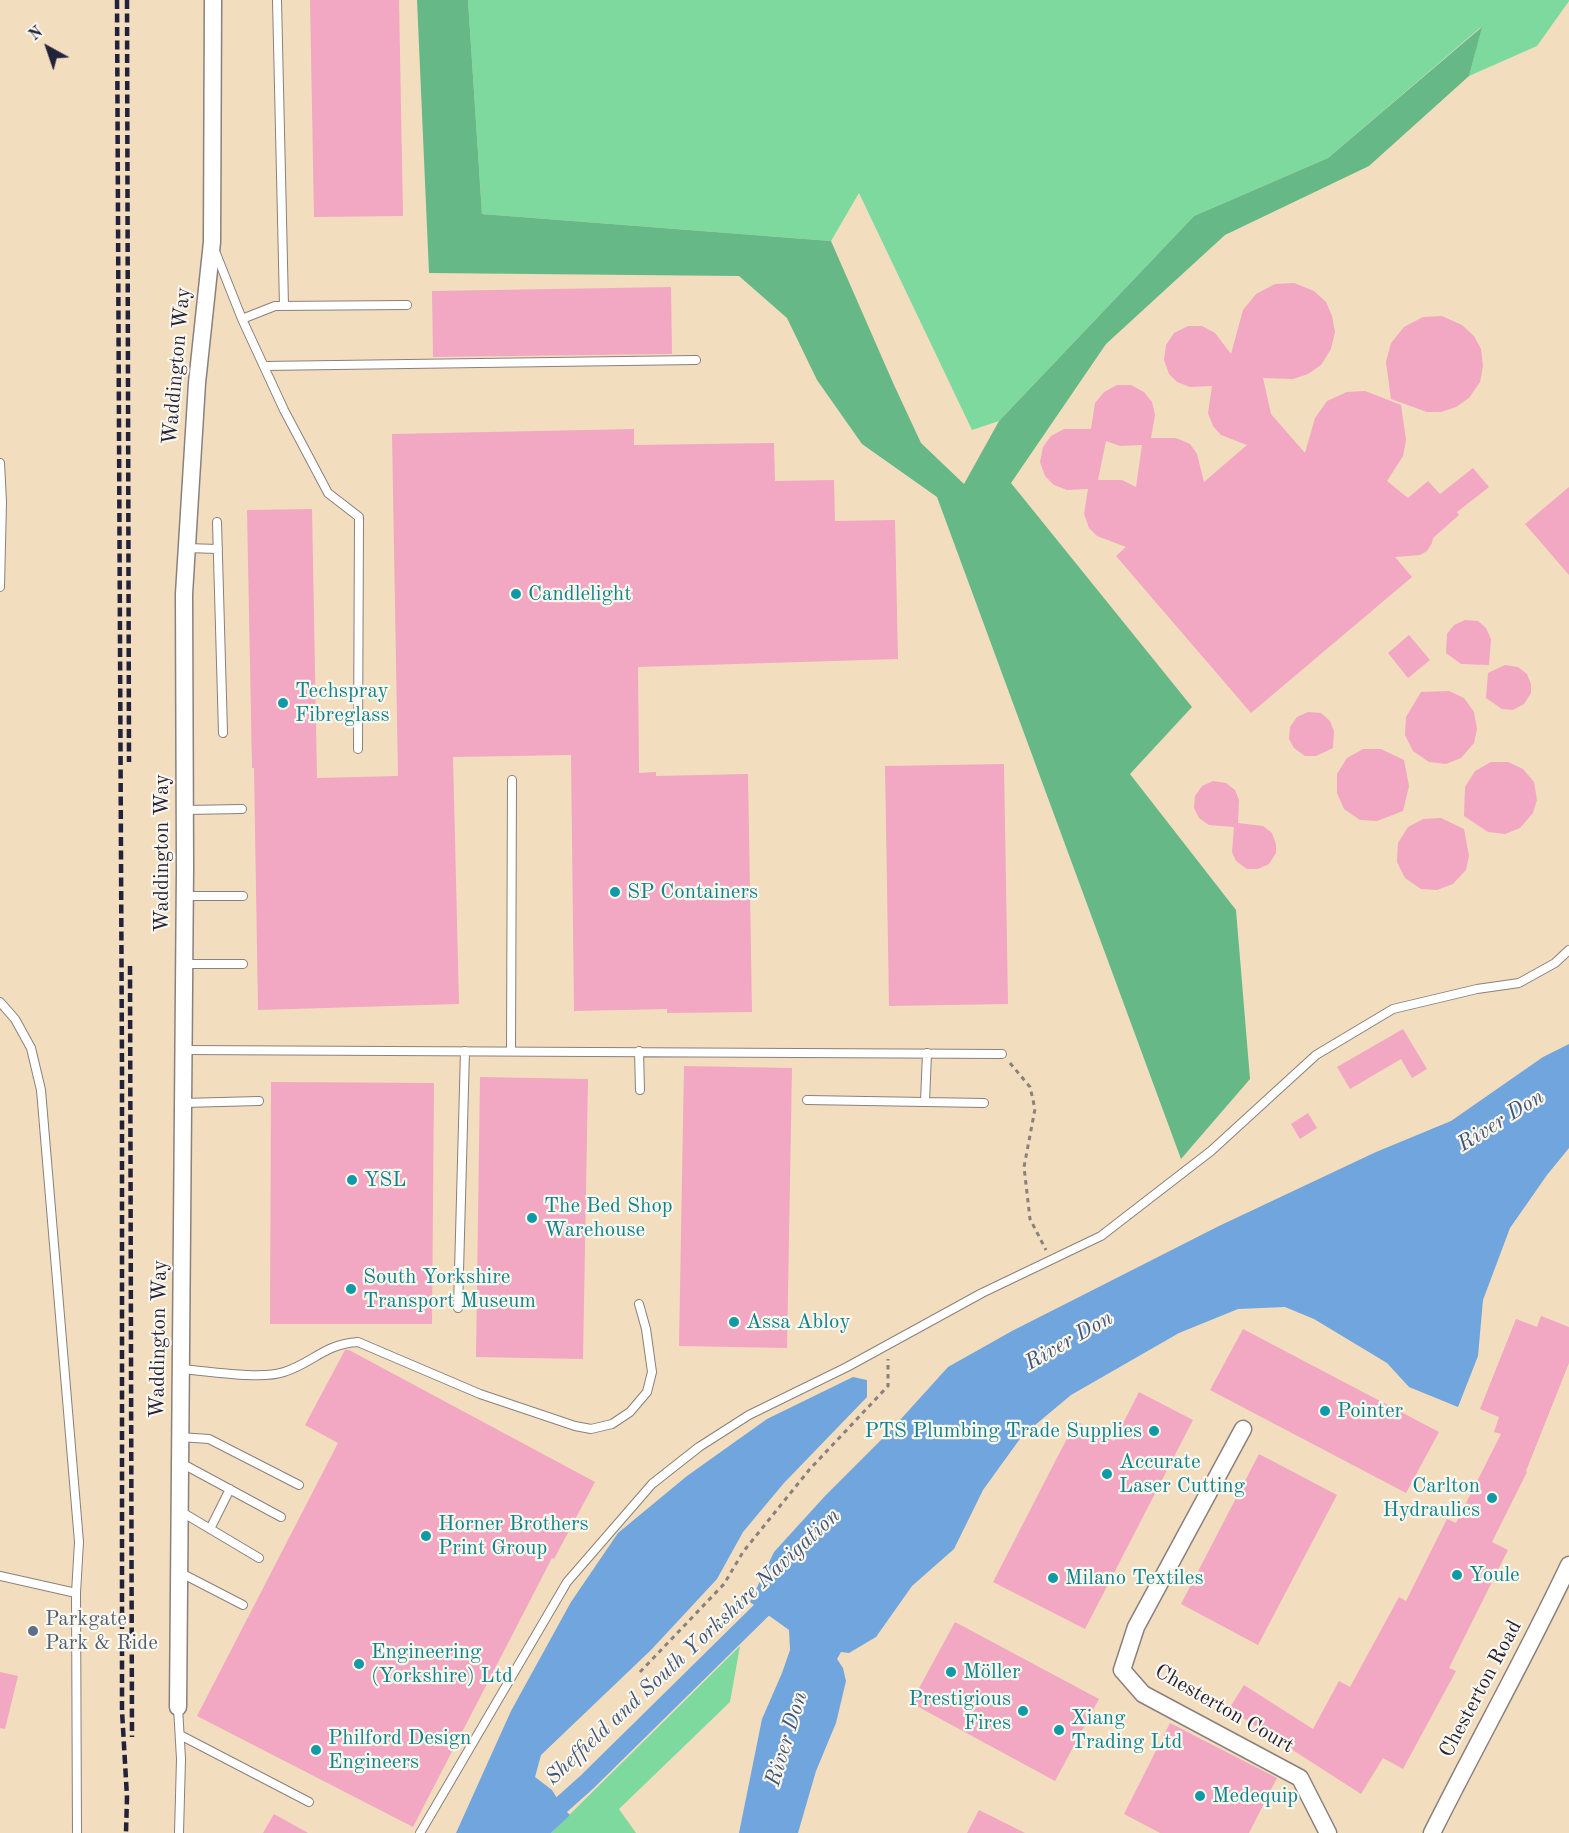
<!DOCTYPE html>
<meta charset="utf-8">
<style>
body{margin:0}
#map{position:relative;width:1569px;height:1833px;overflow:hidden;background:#f2ddbf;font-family:"Old Standard TT",serif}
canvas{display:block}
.north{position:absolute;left:18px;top:18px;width:60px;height:60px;-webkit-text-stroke:4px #fbf7ec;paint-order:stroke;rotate:320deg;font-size:16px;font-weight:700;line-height:24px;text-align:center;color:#22223b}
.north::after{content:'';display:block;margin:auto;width:21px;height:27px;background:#22223b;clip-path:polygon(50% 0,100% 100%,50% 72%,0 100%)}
</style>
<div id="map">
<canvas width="1569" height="1833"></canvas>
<div class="north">N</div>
</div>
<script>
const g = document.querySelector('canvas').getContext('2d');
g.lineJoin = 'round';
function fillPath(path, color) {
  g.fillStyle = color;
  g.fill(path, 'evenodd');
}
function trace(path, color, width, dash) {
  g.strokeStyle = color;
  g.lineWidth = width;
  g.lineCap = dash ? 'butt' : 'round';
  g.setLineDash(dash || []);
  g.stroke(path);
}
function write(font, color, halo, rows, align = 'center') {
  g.font = font + ' "Old Standard TT",serif';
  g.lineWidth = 4.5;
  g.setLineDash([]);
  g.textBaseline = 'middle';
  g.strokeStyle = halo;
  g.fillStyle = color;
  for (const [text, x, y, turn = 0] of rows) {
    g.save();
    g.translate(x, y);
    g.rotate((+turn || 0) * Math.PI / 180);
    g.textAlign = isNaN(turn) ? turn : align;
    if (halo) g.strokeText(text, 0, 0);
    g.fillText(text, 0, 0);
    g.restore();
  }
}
fillPath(new Path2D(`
 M468,0H1569V1L1537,46L1469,76L1481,27L1328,158L1194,216L999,421L972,430L859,193L831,241L482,214Z
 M740,1646L730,1702L619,1809L636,1833H551Z`), '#7ed99f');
fillPath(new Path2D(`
 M417,0H468L482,214L831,241L894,385L921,443L964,484L999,421L1194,216L1328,158L1482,27L1469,76L1369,166L1225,235L1106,344L1011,483L1192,707L1130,774L1236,910L1250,1079L1181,1159L937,497L862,444L817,380L787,318L739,276L429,273Z`), '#66b986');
fillPath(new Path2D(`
 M1569,1044V1148L1547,1175L1510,1228L1483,1300L1478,1356L1458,1407L1409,1387L1387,1363L1314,1319L1285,1307L1238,1309L1179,1333L1071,1395L1022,1436L983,1490L954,1549L912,1586L876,1637L849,1653L841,1652L837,1659L843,1668L846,1681L836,1723L816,1771L798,1833H739L762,1719L782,1673L790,1650L789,1630L750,1602L774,1552L825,1496L891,1430L948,1367L1012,1331L1219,1226L1376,1152L1451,1121L1543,1057Z
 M853,1377L867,1380V1397L784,1483L743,1532L717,1579L651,1650L541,1755L535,1777L552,1790L563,1808L570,1815L551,1833H456L511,1711L571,1602L618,1533L687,1476L767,1419Z`), '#70a5dd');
trace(new Path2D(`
 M530,1833L587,1782L779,1593`), '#70a5dd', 18);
fillPath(new Path2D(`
 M310,0H399L403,216L314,217Z
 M1294,283L1314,291L1326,302L1332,316L1335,332L1331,349L1321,365L1308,374L1293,379L1263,378L1271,414L1305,453L1315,418L1327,401L1347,392L1365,391L1401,405L1406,440L1403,456L1387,481L1408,498L1428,481L1440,494L1473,468L1489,487L1457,512L1459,515L1433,538L1432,543L1427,551L1420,555L1395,557L1412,577L1251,713L1116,556L1126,547L1097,536L1089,528L1084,514L1088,489L1067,490L1054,485L1045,476L1040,462L1043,447L1051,436L1064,429H1091L1095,403L1104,392L1117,385H1131L1144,392L1152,402L1155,415L1151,438H1176L1190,444L1197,454L1204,482L1247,445L1221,435L1213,426L1208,413L1212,386L1190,387L1177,382L1169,374L1164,360L1166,345L1174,333L1188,326H1202L1215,333L1231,354L1243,310L1256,294L1275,284ZM1106,441L1120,446L1142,445L1136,487L1122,480H1098Z
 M671,287L672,354L433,357L432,291Z
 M1442,316L1462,325L1474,336L1481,349L1483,366L1480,382L1469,398L1456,407L1441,412H1427L1391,399L1386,362L1391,343L1404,327L1423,317Z
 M634,429V445L774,443L775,481L834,480L835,521L895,520L898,659L638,667L639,773L656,772V776L748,774L752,1012L667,1013V1009L574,1011L571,755L453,757L459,1004L258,1010L254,768H252L247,510L312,509L317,778L398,776L392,434Z
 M1569,487V575L1525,524Z
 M1465,620L1478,621L1486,628L1491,639L1489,665L1461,664L1446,653L1447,634L1454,625Z
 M1409,635L1430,660L1408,678L1388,653Z
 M1505,665L1518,667L1527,674L1531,684V693L1524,704L1513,710L1502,709L1486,698L1488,673Z
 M1449,691L1464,698L1474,712L1477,729L1474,743L1461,758L1446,764L1429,762L1413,751L1405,735L1406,717L1421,692Z
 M1308,712L1321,713L1330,721L1334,731L1333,748L1316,756H1305L1294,748L1289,739L1290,727L1297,717Z
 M1363,749H1381L1404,760L1409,786L1403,811L1377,821L1360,820L1344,809L1337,793V774L1347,758Z
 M1491,762H1508L1523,769L1534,782L1537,800L1533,813L1520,828L1505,834L1488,832L1464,816L1465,787L1475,771Z
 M1004,764L1008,1004L889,1006L885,766Z
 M1213,781L1226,783L1235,790L1239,800L1238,823L1263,826L1272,833L1276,844V853L1269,864L1258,869H1247L1236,861L1232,852L1234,827L1209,825L1199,818L1194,808L1195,796L1202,786Z
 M1441,818L1464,829L1469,856L1466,870L1453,884L1437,890L1421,889L1405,878L1397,862L1398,843L1408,827L1423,819Z
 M1403,1029L1427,1069L1412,1078L1401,1059L1350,1089L1337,1067Z
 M684,1066L792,1068L787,1348L679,1346Z
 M480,1077L588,1079L583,1359L476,1357Z
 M271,1082L434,1083L432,1324H270Z
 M1308,1113L1317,1128L1300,1139L1291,1124Z
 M1541,1316L1569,1327V1363L1526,1471L1527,1472L1492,1542L1508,1550L1449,1668L1456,1671L1403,1769L1383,1758L1361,1794L1229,1709L1244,1685L1313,1729L1339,1681L1350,1687L1399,1597L1406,1601L1447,1519L1456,1523L1501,1434L1494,1432L1499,1417L1480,1409L1516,1319L1537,1327Z
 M1243,1329L1439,1432L1406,1493L1210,1390Z
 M345,1350H349L595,1482L554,1559L552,1558L413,1827L197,1716L338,1443L305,1425Z
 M1139,1392L1193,1420L1085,1629L993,1582L1076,1421L1114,1441Z
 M1259,1454L1337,1495L1258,1645L1181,1604Z
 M955,1622L1099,1699L1055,1781L911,1703Z
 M0,1672L18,1676L5,1729L0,1728Z
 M1170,1723L1277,1778L1249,1833H1160L1124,1814Z
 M979,1810L1025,1833H967Z
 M274,1814L308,1833H263Z`), '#f2a7c3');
const lane = new Path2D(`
 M277,0L284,306
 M215,251L242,319L284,410L328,493L359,517L358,749
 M242,319L275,306L407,305
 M264,366L696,360
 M0,463L2,502L0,587
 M217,522L223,733
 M186,548L218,549
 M185,810L242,809
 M184,896H243
 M184,964H243
 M0,1002L15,1019L31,1048L41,1090L79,1542L76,1593
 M183,1050L1002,1054
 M511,1050L512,780
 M639,1051L640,1090
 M927,1053L925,1102L984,1103
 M807,1100L925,1102
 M183,1103L259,1101
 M458,1308L465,1051
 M181,1369C208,1371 261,1380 284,1372C313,1363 324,1344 358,1342L480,1394L575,1426L591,1429L612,1424L630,1412L647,1392L652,1372L646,1329L639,1304
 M180,1437L209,1439L299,1485
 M181,1463L281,1517
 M180,1511L259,1558
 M210,1529L230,1489
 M179,1572L243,1605
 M0,1576L76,1593L77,1833
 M178,1707L181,1759L179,1833
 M180,1735L309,1802
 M420,1833L567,1582L652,1484L699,1447L749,1415L847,1367L982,1293L1101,1236L1211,1151L1316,1055L1393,1009L1477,989L1519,983L1555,963L1569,950`);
const street = new Path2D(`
 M1243,1429L1136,1627L1122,1670L1143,1694L1300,1778L1328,1833
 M178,1707L185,868L184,594L197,383L212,242L213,0
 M1432,1833C1477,1743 1526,1656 1569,1565`);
trace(lane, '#8a807d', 10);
trace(street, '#8a807d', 19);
trace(new Path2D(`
 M1010,1063L1030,1087L1035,1109L1024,1167L1030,1219L1046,1250
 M640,1672L724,1584L743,1552L809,1470L888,1386V1359`), '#8a807d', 3, [4.5, 4.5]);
trace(lane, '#fff', 8);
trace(street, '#fff', 16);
trace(new Path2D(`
 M117,0L122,1068V1711L127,1797L126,1833
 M127,0L129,762
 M130,966L132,1737`), '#22223b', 4.5, [9, 4.5]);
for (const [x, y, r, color] of [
 [516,594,6,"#0f9aa8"],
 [283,703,6,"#0f9aa8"],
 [615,892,6,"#0f9aa8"],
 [352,1180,6,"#0f9aa8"],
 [532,1218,6,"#0f9aa8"],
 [351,1289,6,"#0f9aa8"],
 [734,1322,6,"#0f9aa8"],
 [1325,1411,6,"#0f9aa8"],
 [1154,1431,6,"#0f9aa8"],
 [1107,1474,6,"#0f9aa8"],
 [1492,1498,6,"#0f9aa8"],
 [426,1536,6,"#0f9aa8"],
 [1457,1575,6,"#0f9aa8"],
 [1053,1578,6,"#0f9aa8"],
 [33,1631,6,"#5c6f8a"],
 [359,1664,6,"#0f9aa8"],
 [951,1672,6,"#0f9aa8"],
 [1023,1711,6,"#0f9aa8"],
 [1059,1730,6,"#0f9aa8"],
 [316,1750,6,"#0f9aa8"],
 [1200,1796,6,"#0f9aa8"]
]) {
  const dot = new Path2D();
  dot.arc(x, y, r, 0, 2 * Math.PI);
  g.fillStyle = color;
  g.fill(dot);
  trace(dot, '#fbf7ec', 2);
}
write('21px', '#22223b', '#fbf7ec', [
 ["Waddington Way",177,366,-85],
 ["Waddington Way",162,853,-90],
 ["Waddington Way",159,1339,-89],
 ["Chesterton Road",1481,1689,-62],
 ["Chesterton Court",1224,1709,30]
]);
write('21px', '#0d838f', '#fbf7ec', [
 ["Candlelight",528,594],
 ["Techspray",295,691],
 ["Fibreglass",295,715],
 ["SP Containers",627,892],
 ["YSL",364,1180],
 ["The Bed Shop",544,1206],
 ["Warehouse",544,1230],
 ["South Yorkshire",363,1277],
 ["Transport Museum",363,1301],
 ["Assa Abloy",746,1322],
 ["Pointer",1337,1411],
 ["PTS Plumbing Trade Supplies",1142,1431,"right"],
 ["Accurate",1119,1462],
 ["Laser Cutting",1119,1486],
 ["Carlton",1480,1486,"right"],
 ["Hydraulics",1480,1510,"right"],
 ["Horner Brothers",438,1524],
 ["Print Group",438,1548],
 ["Youle",1469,1575],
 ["Milano Textiles",1065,1578],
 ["Engineering",371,1652],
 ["(Yorkshire) Ltd",371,1676],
 ["Möller",963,1672],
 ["Prestigious",1011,1699,"right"],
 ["Fires",1011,1723,"right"],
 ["Xiang",1071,1718],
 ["Trading Ltd",1071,1742],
 ["Philford Design",328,1738],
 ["Engineers",328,1762],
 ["Medequip",1212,1796]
], 'left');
write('21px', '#4e5e75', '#fbf7ec', [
 ["Parkgate",45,1619],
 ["Park & Ride",45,1643]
], 'left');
write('italic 22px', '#41567c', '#fbf7ec', [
 ["River Don",1501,1121,-32],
 ["River Don",1069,1341,-30],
 ["Sheffield and South Yorkshire Navigation",693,1647,-43],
 ["River Don",787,1739,-73]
]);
</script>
